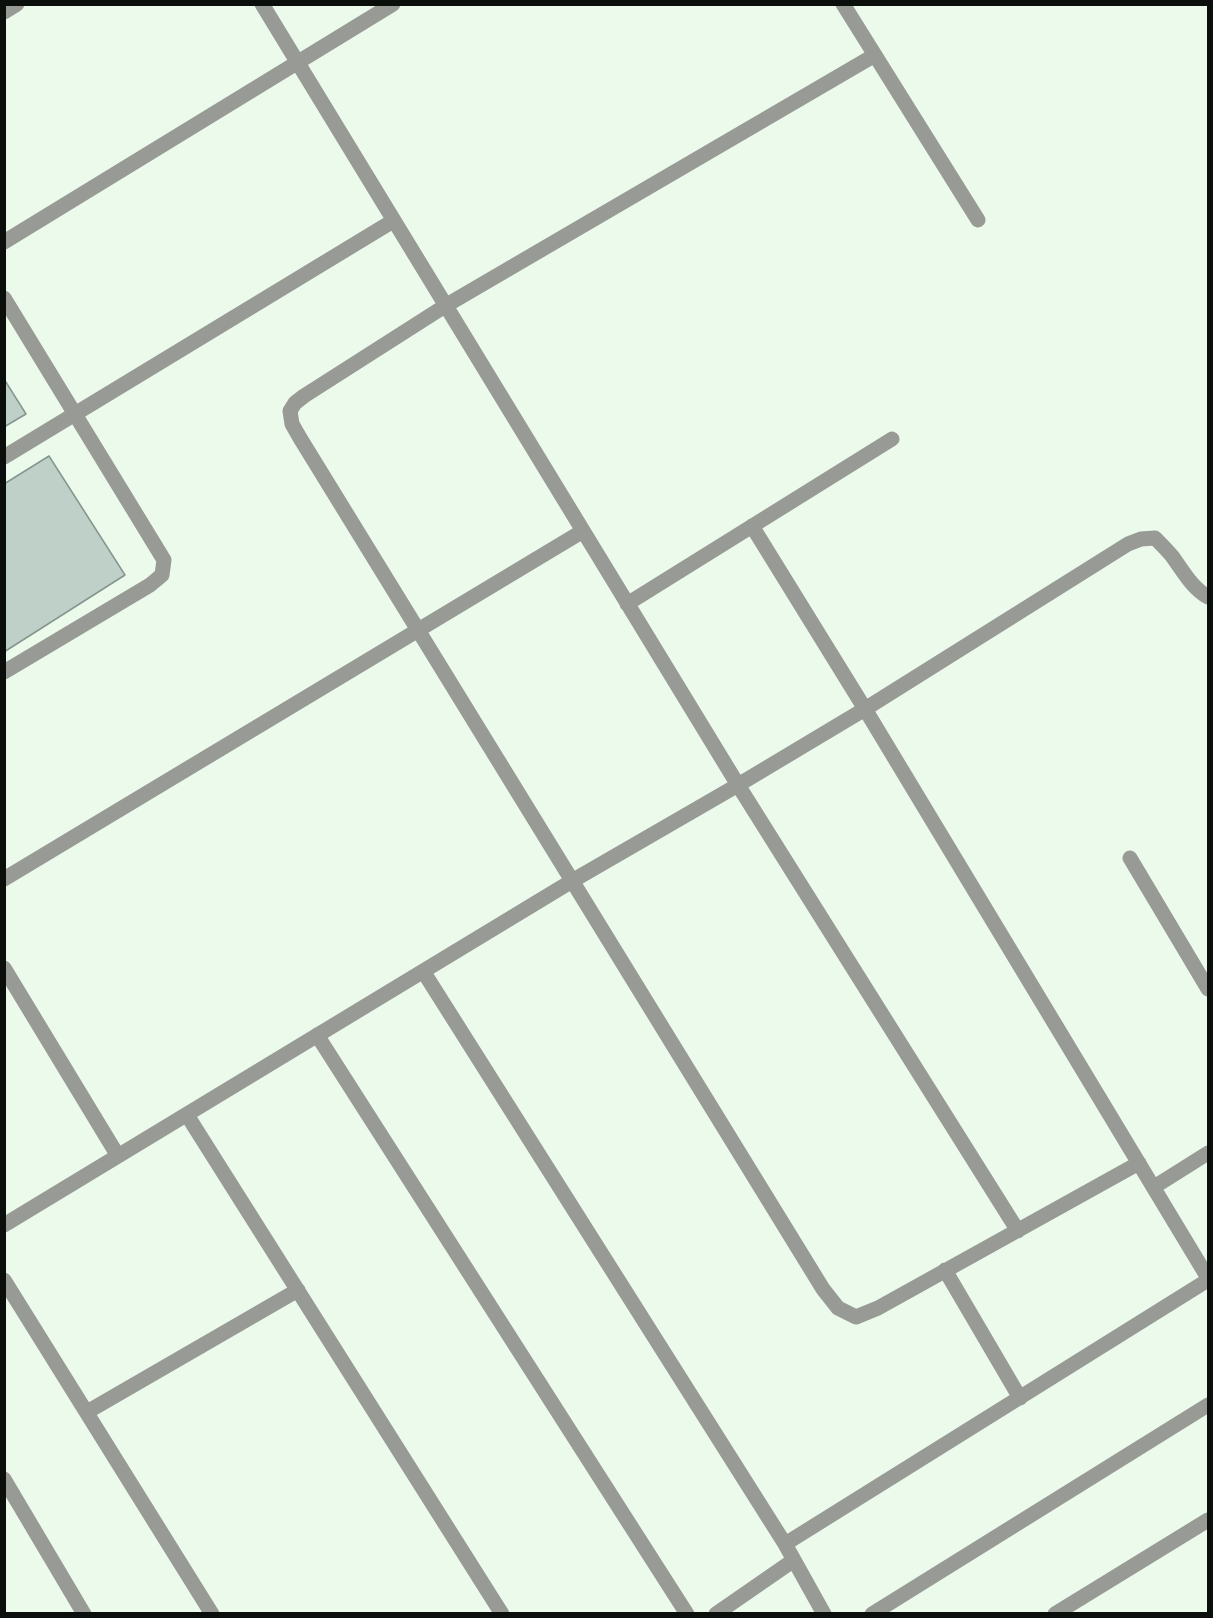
<!DOCTYPE html>
<style>
body{margin:0}
#map{position:relative;width:1213px;height:1618px;overflow:hidden;background:#ecfaec;font-family:Poppins,sans-serif}
canvas{display:block}
.frame{position:absolute;inset:0;border:6px solid #0b0f0b;pointer-events:none}
</style>
<div id="map">
<canvas width="1213" height="1618"></canvas>
<div class="frame"></div>
</div>
<script>
const g = document.querySelector('canvas').getContext('2d');
g.lineJoin = 'round';
function fillPath(path, color) {
  g.fillStyle = color;
  g.fill(path, 'evenodd');
}
function trace(path, color, width, dash) {
  g.strokeStyle = color;
  g.lineWidth = width;
  g.lineCap = dash ? 'butt' : 'round';
  g.setLineDash(dash || []);
  g.stroke(path);
}
const building = new Path2D(`
 M4,379L26,414L4,427Z
 M49,456L125,575L4,652V484Z`);
fillPath(building, '#bed0c8');
trace(building, '#85968e', 1.5);
trace(new Path2D(`
 M262,4L738,785L1018,1231
 M843,4L978,220
 M4,12L17,4
 M875,55L445,306L304,396L295,403L290,411L292,424L300,438L823,1289L838,1308L856,1317L878,1308L1139,1163
 M4,242L393,4
 M4,298L164,560L162,575L150,585L4,672
 M4,457L393,221
 M752,526L865,709L1208,1278
 M627,604L892,439
 M1130,858L1208,989
 M4,879L583,531
 M4,968L118,1156
 M423,971L785,1544L824,1614
 M317,1035L687,1614
 M187,1115L502,1614
 M1154,1187L1208,1153
 M4,1225L572,881L738,785L865,709L1128,544L1141,539L1155,538C1161,544 1167,550 1172,556C1183,571 1192,588 1208,597
 M945,1270L1020,1398
 M4,1280L212,1614
 M87,1412L298,1290
 M4,1479L84,1614
 M785,1544L1208,1280
 M716,1614L794,1560
 M872,1614L1208,1405
 M1055,1614L1208,1520`), '#989b95', 15);
</script>
